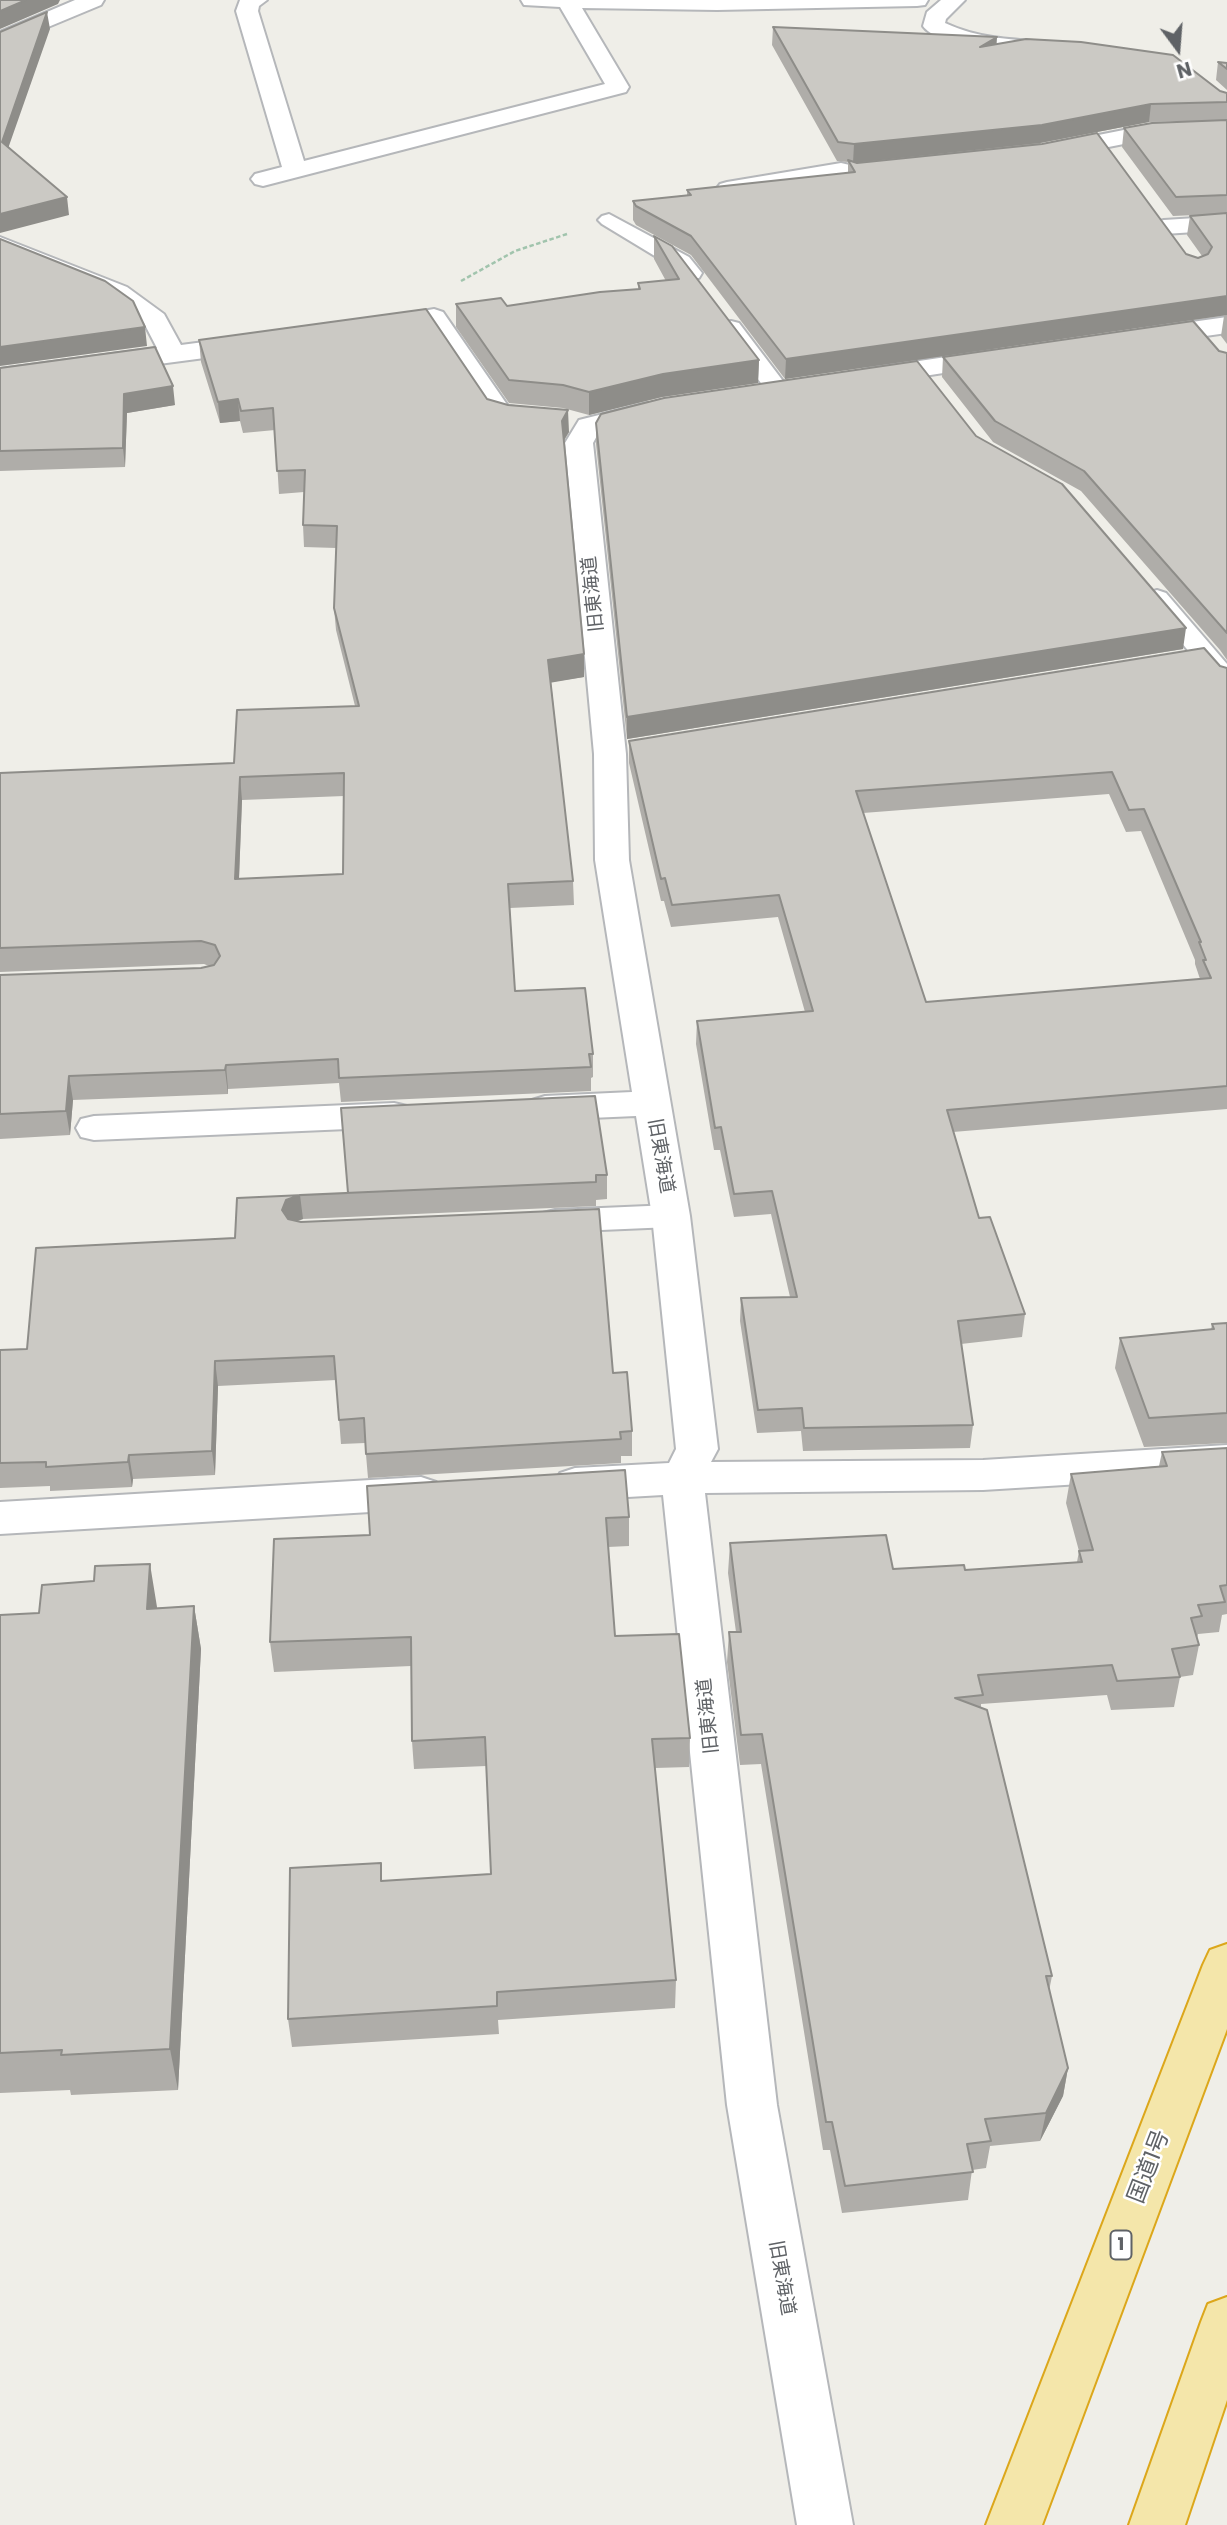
<!DOCTYPE html>
<meta charset="utf-8">
<style>
body{margin:0}
#map{position:relative;width:1227px;height:2525px;overflow:hidden;background:#efeee8;font-family:Poppins,sans-serif}
canvas{display:block}
.north{position:absolute;left:1143px;top:14px;width:70px;height:70px;-webkit-text-stroke:5px #fff;paint-order:stroke;rotate:164deg;font-size:19px;font-weight:700;line-height:28px;text-align:center;color:#5f6266}
.north::after{content:'';display:block;margin:auto;width:24px;height:32px;background:#5f6266;clip-path:polygon(50% 0,100% 100%,50% 72%,0 100%)}
</style>
<div id="map">
<canvas width="1227" height="2525"></canvas>
<div class="north">N</div>
</div>
<script>
const g = document.querySelector('canvas').getContext('2d');
g.lineJoin = 'round';
function trace(path, color, width, dash) {
  g.strokeStyle = color;
  g.lineWidth = width;
  g.lineCap = dash ? 'butt' : 'round';
  g.setLineDash(dash || []);
  g.stroke(path);
}
function fillPath(path, color) {
  g.fillStyle = color;
  g.fill(path, 'evenodd');
}
function write(font, color, halo, rows, align = 'center') {
  g.font = font + ' Poppins,"Noto Sans JP",sans-serif';
  g.lineWidth = 5;
  g.setLineDash([]);
  g.textBaseline = 'middle';
  g.strokeStyle = halo;
  g.fillStyle = color;
  for (const [text, x, y, turn = 0] of rows) {
    g.save();
    g.translate(x, y);
    g.rotate((+turn || 0) * Math.PI / 180);
    g.textAlign = isNaN(turn) ? turn : align;
    if (halo) g.strokeText(text, 0, 0);
    g.fillText(text, 0, 0);
    g.restore();
  }
}
const service = new Path2D(`
 M841,163L863,168L866,172L863,176L856,178L841,175L727,194L720,192L717,188L720,184L727,182Z
 M609,214L689,257L702,273L699,278H683L673,267L602,224L598,220L602,216Z
 M731,321L739,323L786,385L790,390L786,395H770L723,333L720,328L723,323Z
 M1157,590L1166,593L1227,664V688L1218,686L1148,603L1144,598L1148,593Z
 M671,1205L683,1208L687,1216L683,1224L671,1227L555,1232L543,1229L539,1221L543,1213L555,1210Z`);
const minor = new Path2D(`
 M75,0H104L101,5L0,47V32Z
 M240,0H267L259,6L258,11L304,161L605,84L560,7L524,5L521,0H928L925,5L917,6L717,10L582,8L629,87L626,92L263,186L255,184L251,179L255,174L282,167L236,11Z
 M941,0H965L946,19L945,23C979,39 1015,40 1052,42L1060,44L1063,49L1060,54C1034,60 938,48 923,26L927,12Z
 M1227,122V136L1149,139L1053,158L1045,156L1041,151L1045,146L1053,144L1149,125Z
 M1227,216V230L1164,234L1155,232L1152,227L1155,222L1164,220Z
 M0,237L127,287L164,314L181,345L250,336L259,338L263,344L259,350L250,352L0,385V369L157,348L144,323L109,297L0,253Z
 M434,309L443,312L508,406L545,411L549,417L545,423L509,424L488,418L427,326L379,333L370,330L366,325L370,320Z
 M1227,317V333L1149,344L1140,342L1136,336L1140,330L1149,328Z
 M993,350L1002,352L1006,358L1002,364L872,384L863,382L859,376L863,370L872,368Z
 M647,403L657,405L661,411L657,417L599,432L593,443L626,754L629,860L690,1216L718,1449L711,1462L983,1460L1227,1445V1475L983,1490L705,1493L777,2105L853,2525H797L727,2105L663,1495L575,1500L560,1495L554,1484L560,1473L575,1468L669,1463L676,1449L652,1216L636,1116L545,1120L532,1116L527,1108L532,1100L545,1096L632,1092L595,860L594,754L565,443L579,420Z
 M394,1103L407,1106L412,1115L407,1124L394,1127L94,1140L81,1137L76,1128L81,1119L94,1116Z
 M421,1477L436,1482L442,1493L436,1504L421,1509L0,1534V1502Z`);
const trunk = new Path2D(`
 M1227,1944V2029L1042,2525H986L1203,1965L1210,1950Z
 M1227,2297V2400L1185,2525H1129L1201,2322L1208,2304Z`);
trace(service, '#b5b7ba', 4);
trace(minor, '#b5b7ba', 4);
trace(trunk, '#dca71b', 4);
trace(new Path2D(`
 M461,281L515,251L567,234`), '#a1c4ad', 2.5, [4.5, 2.5]);
fillPath(service, '#fff');
fillPath(minor, '#fff');
fillPath(trunk, '#f4e6aa');
fillPath(new Path2D(`
 M773,27L997,44L1227,93V344L1221,336L1224,316L1227,315L785,379L691,255L636,225L633,220V201L687,195V190L848,173V162L837,161L772,45ZM1203,121L1124,128L1122,147L1173,216L1196,215L1190,216L1187,235L1202,256L1198,258L1186,254L1040,143L1149,122Z
 M1218,62L1227,63V90L1216,80Z
 M654,236L759,360L758,383L662,397L589,415L563,408L509,403L456,327V304L507,306L638,290V283L666,281L654,259Z
 M199,340L487,399L569,432L564,441L584,677L551,682L573,881L574,905L510,908L515,991L593,1054V1077L591,1078V1091L341,1102L339,1083L228,1089V1094L73,1100L70,1135L0,1139V975L201,968L209,966L204,964L0,972V773L234,763L355,706L336,630L334,608L336,548L304,547L303,525L304,492L279,494L275,430L243,433L240,421L220,423L201,362ZM344,796L343,874L239,879L242,800Z
 M1219,351L1227,353V660L1220,650L1081,491L993,442L942,377L943,357Z
 M0,368L175,405L127,413L125,467L0,471Z
 M596,423L976,436L1183,649L627,739L596,444Z
 M1220,666L1227,668V1109L953,1132L979,1218L1025,1314L1022,1337L961,1344L973,1425L970,1448L803,1451L801,1431L757,1433L740,1321L741,1298L790,1297L771,1214L734,1217L720,1150H714L696,1044L697,1021L805,1012L778,917L671,927L664,901H661L629,763V741ZM1109,794L1126,832L1141,831L1195,960V964L1200,979L926,1002L863,813Z
 M607,1175V1199L596,1200V1206L303,1219L296,1221L613,1373L632,1431V1456H621V1463L368,1478L365,1443L341,1444L336,1380L218,1386L215,1475L133,1479L132,1487L50,1491V1486L0,1488V1350L27,1349L235,1238L237,1198L348,1193Z
 M1227,1323V1443L1144,1447L1115,1368L1120,1338L1211,1330L1212,1324Z
 M1227,1448V1614L1222,1615L1219,1632L1198,1634L1197,1639L1199,1645L1193,1675L1180,1677L1174,1707L1111,1710L1107,1695L981,1704V1708L1052,1976L1049,1991L1068,2068L1063,2096L1040,2141L990,2146L986,2168L972,2170L968,2200L842,2213L830,2150H823L761,1764L740,1765L727,1662L729,1632H736L728,1573L730,1543L893,1569L965,1570L1077,1562L1079,1551L1066,1503L1071,1474L1159,1466L1162,1452Z
 M629,1517V1546L608,1547L615,1636L690,1738L689,1767L655,1768L676,1980L675,2008L498,2020L499,2034L292,2047L288,2019L382,1881L491,1874L486,1766L414,1769L412,1741L411,1666L274,1672L270,1642L370,1535Z
 M194,1606L201,1649L178,2090L71,2095L70,2090L0,2093V1615Z`), '#afada9');
fillPath(new Path2D(`
 M26,0H60L58,4L0,29V11Z
 M47,12L50,29L4,160L2,142Z
 M997,37L996,55L980,47Z
 M1151,104L1149,122L1040,143L853,163L854,144Z
 M67,197L69,215L0,233V214Z
 M1227,296V315L785,379L786,359Z
 M145,327L147,346L0,366V347Z
 M759,360L758,383L662,397L589,415V392L663,374Z
 M173,386L175,405L127,413L125,467L123,448L124,394Z
 M238,399L240,421L220,423L218,402Z
 M568,410L569,432L562,443V421Z
 M1186,628L1183,649L627,739V717Z
 M584,654V677L549,683L548,660Z
 M240,777L242,800L238,903L235,879Z
 M226,1065L228,1089V1094L225,1070Z
 M69,1076L73,1100L70,1135L66,1111Z
 M300,1195L303,1219L289,1224L282,1210L286,1200Z
 M215,1361L218,1386L215,1475L212,1451Z
 M129,1455L133,1479L132,1487L128,1462Z
 M150,1564L157,1607L154,1651L147,1609Z
 M194,1606L201,1649L178,2090L170,2049Z
 M1068,2068L1063,2096L1040,2141L1046,2113Z`), '#8e8d89');
const building = new Path2D(`
 M0,0H26L0,11Z
 M47,12L2,142L67,197L0,214V32Z
 M773,27L997,37L980,47L1026,39L1081,42L1173,55L1220,91L1227,93V102L1151,104L1042,125L854,144L838,142Z
 M1218,62L1227,63V69Z
 M1227,120V195L1176,197L1124,128L1152,123Z
 M1097,133L1186,254L1198,258L1208,254L1212,247L1190,216L1227,213V296L786,359L691,236L636,206L633,201L691,195L687,190L855,172L848,160L857,163L1042,144Z
 M654,236L672,246L759,360L663,374L589,392L563,385L509,380L456,304L501,298L507,306L600,292L640,289L638,283L679,279Z
 M0,239L105,281L133,301L145,327L0,347Z
 M426,309L487,399L508,405L568,410L562,421L584,654L548,660L573,881L508,884L515,991L585,988L593,1054H589L591,1067L339,1078L338,1059L226,1065L225,1070L69,1076L66,1111L0,1114V975L201,968L214,965L220,956L215,945L201,941L0,948V773L234,763L237,710L359,706L334,608L337,526L303,525L305,470L277,471L273,408L241,411L238,399L218,402L199,340ZM344,773L343,874L235,879L240,777Z
 M1193,321L1219,351L1227,353V633L1084,471L995,421L943,357Z
 M155,347L173,386L124,394L123,448L0,451V368Z
 M917,361L976,436L1062,484L1186,628L627,717L596,423L601,414L664,398Z
 M1204,648L1220,666L1227,668V1086L947,1110L979,1218L990,1217L1025,1314L958,1321L973,1425L804,1428L802,1408L758,1410L741,1298L797,1297L772,1191L734,1194L721,1127L715,1128L697,1021L813,1011L779,895L672,905L665,878L661,879L629,741ZM1112,772L1129,810L1144,809L1201,942H1199L1206,960H1203L1211,978L926,1002L856,791Z
 M595,1096L607,1175H596V1182L300,1195L286,1200L282,1210L288,1219L301,1222L599,1209L613,1373L627,1372L632,1431L620,1432L621,1439L366,1454L364,1418L339,1420L334,1356L215,1361L212,1451L129,1455L128,1462L46,1467V1462L0,1463V1350L27,1349L36,1248L235,1238L237,1198L348,1193L341,1108Z
 M1227,1323V1413L1149,1418L1120,1338L1214,1329L1212,1324Z
 M1227,1448V1585L1220,1586L1225,1602L1198,1605L1202,1616L1191,1618L1199,1645L1172,1649L1180,1677L1117,1681L1112,1665L978,1675L983,1695L955,1698L987,1710L1052,1976H1046L1068,2068L1046,2113L985,2119L991,2141L967,2144L973,2172L845,2186L832,2122H826L762,1734L741,1735L729,1632H741L730,1543L886,1535L893,1569L964,1565L965,1570L1082,1562L1079,1551L1093,1550L1071,1474L1167,1466L1162,1452Z
 M625,1470L629,1517L606,1518L615,1636L679,1634L690,1738L652,1739L676,1980L497,1992V2006L288,2019L290,1868L381,1863V1881L491,1874L485,1737L412,1741L411,1637L270,1642L274,1539L370,1535L367,1486Z
 M150,1564L147,1609L194,1606L170,2049L61,2055L62,2050L0,2053V1615L39,1613L42,1585L94,1581L95,1566Z`);
fillPath(building, '#cbc9c4');
trace(building, '#8e8d89', 2);
for (const [x, y, w] of [
 [1121,2245,21]
]) {
  const box = new Path2D();
  box.roundRect(x - w / 2, y - 14.5, w, 29, 5);
  g.fillStyle = '#fff';
  g.fill(box);
  trace(box, '#5f6266', 2);
}
write('bold 18px', '#5f6266', null, [
 ["1",1121,2245]
]);
write('19px', '#5f6266', '#fff', [
 ["旧東海道",594,594,-96],
 ["旧東海道",660,1156,80],
 ["旧東海道",709,1716,-96],
 ["旧東海道",781,2278,80]
]);
write('23px', '#5f6266', '#fff', [
 ["国道1号",1150,2167,-69]
]);
</script>
